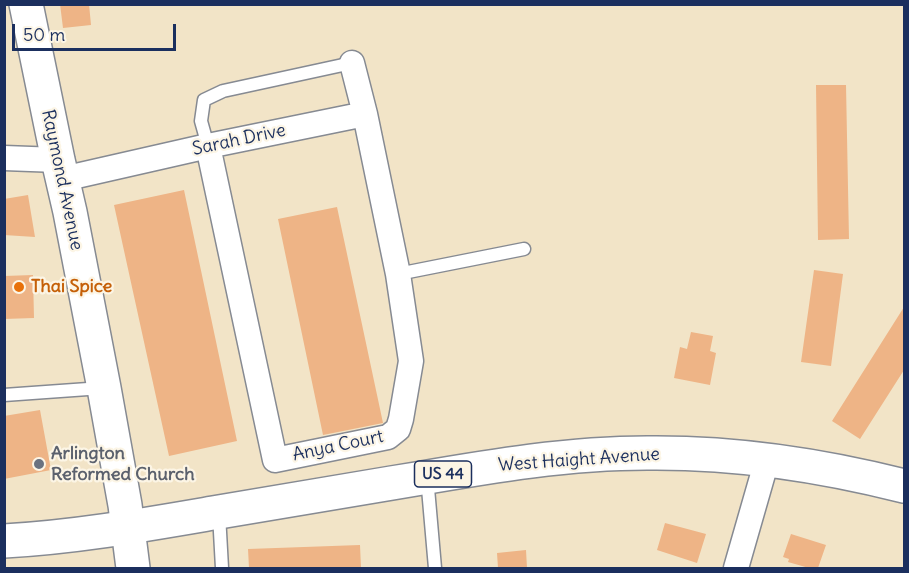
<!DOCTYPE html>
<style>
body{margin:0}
#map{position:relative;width:909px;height:573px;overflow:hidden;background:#f2e4c7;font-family:Delius,sans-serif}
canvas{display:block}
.frame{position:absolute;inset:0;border:6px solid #1b2f5e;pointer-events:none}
.scale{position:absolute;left:12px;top:24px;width:164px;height:27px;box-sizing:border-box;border:3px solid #1b2f5e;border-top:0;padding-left:8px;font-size:18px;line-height:21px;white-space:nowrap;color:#1b2f5e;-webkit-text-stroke:4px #fcf5e5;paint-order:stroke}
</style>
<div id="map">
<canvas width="909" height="573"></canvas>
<div class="frame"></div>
<div class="scale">50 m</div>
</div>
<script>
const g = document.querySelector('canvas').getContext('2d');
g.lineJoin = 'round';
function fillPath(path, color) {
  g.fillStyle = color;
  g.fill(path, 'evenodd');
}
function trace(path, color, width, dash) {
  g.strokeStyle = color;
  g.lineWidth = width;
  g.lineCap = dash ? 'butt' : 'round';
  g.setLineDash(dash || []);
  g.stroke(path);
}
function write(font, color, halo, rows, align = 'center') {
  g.font = font + ' Delius,sans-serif';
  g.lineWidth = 4.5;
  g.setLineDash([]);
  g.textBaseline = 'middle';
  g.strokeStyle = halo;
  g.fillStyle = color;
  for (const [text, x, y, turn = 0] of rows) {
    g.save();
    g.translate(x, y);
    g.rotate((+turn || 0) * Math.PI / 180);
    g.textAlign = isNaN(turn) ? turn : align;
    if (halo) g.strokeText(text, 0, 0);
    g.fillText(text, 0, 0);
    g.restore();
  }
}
fillPath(new Path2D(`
 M60,4H89L91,25L63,28Z
 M816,85H846L849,239L818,240Z
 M184,190L237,441L169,456L114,205Z
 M28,195L35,237L4,235V199Z
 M337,207L383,423L323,435L278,219Z
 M814,270L843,274L831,366L801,362Z
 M33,275L34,318L4,319V276Z
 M904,307V370L860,439L832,421Z
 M691,332L713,336L710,351L716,353L710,385L674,378L680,347L687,349Z
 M40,410L51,470L4,479V416Z
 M665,523L706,534L697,563L657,550Z
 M791,534L826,545L818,568H809L788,562L789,559L783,557Z
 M360,545L361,568H249L248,549Z
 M526,550L527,568H498L497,553Z`), '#eeb486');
const service = new Path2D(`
 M208,146L201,121L204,100L223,91L352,63
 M398,274L524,249
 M4,395L102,388
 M427,477L435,568
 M219,514L222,568`);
const minor = new Path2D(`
 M208,146L275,460L388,437L398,429L401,419L411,361L398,274L365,114
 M4,158L58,160
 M63,179L208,146L365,114L352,63
 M736,568L767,460`);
const secondary = new Path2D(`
 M26,4L58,160L70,212L104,388L125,505L133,568`);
const trunk = new Path2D(`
 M4,541C75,537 143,525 213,513C280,502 348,490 416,479C492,466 569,453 647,453C734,452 821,465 904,486`);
trace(service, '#868a92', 15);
trace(minor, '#868a92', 27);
trace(secondary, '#868a92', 36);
trace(trunk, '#868a92', 36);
trace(service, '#fff', 12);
trace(minor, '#fff', 24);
trace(secondary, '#fff', 33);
trace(trunk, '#fff', 33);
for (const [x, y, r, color] of [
 [19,287,6,"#e8710a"],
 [39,464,6,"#6b7280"]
]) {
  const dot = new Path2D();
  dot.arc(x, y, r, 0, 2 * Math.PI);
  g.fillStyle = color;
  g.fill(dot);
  trace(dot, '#fcf5e5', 2);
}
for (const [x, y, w] of [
 [443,474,57]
]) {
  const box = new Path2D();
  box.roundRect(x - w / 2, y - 13, w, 26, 4.5);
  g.fillStyle = '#fcf5e5';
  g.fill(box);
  trace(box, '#1b2f5e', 1.5);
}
write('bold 16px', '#1b2f5e', null, [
 ["US 44",443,474]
]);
write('18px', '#1b2f5e', '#fcf5e5', [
 ["Sarah Drive",239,140,-12],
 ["Raymond Avenue",62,180,78],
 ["Anya Court",338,446,-12],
 ["West Haight Avenue",579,460,-4]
]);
write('bold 18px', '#c56008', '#fcf5e5', [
 ["Thai Spice",31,287]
], 'left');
write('bold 18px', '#5b616d', '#fcf5e5', [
 ["Arlington",51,454],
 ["Reformed Church",51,475]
], 'left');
</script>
